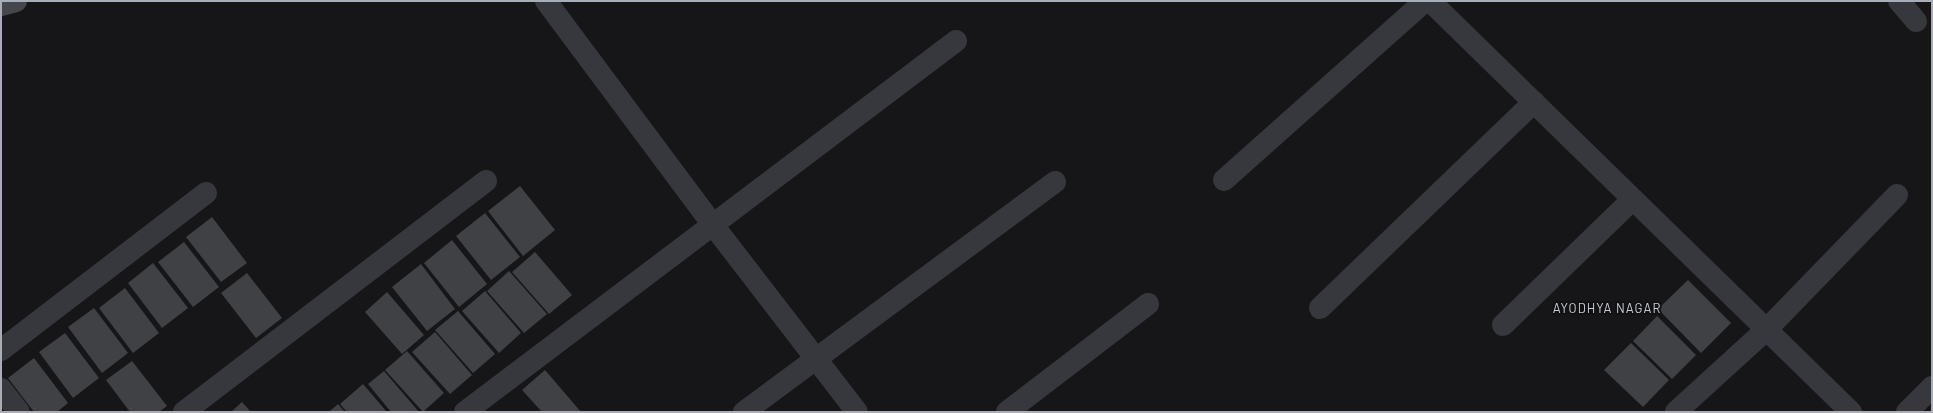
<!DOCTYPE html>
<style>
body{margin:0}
#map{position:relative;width:1933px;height:413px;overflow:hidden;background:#161618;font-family:Barlow,sans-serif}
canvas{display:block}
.frame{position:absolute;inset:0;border:2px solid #a8adb8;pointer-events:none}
</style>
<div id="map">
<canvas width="1933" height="413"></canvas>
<div class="frame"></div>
</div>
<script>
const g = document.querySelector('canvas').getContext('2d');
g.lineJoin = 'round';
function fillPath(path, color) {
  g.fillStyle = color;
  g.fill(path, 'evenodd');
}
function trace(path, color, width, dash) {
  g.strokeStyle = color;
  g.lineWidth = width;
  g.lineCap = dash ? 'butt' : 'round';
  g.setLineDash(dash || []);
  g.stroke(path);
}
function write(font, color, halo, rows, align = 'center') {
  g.font = font + ' Barlow,sans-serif';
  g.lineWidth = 4;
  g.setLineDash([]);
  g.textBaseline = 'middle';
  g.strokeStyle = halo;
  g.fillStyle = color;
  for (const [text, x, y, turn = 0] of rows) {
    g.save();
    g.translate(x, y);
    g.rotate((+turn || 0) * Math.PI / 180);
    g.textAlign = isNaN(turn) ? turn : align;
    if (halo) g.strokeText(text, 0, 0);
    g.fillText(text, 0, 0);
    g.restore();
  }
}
fillPath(new Path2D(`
 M520,186L555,230L523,256L488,211Z
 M485,213L520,257L491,280L456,236Z
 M212,217L247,263L221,282L186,237Z
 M452,240L487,284L459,307L424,263Z
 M184,242L219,287L193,307L158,262Z
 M535,252L572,295L549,314L512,272Z
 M153,263L188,308L162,328L128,283Z
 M421,264L455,309L427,331L392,287Z
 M509,271L547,314L524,333L487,291Z
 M247,273L282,318L256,338L221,293Z
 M1688,280L1731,323L1701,353L1658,309Z
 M125,288L159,333L133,353L99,308Z
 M485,291L521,333L499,353L462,311Z
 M387,292L424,335L402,354L365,312Z
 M94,308L128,353L102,373L68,327Z
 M458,311L495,354L473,373L435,330Z
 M1657,316L1696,355L1672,379L1633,341Z
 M435,332L472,375L450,394L412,352Z
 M65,333L99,378L73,398L39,352Z
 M1631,343L1669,380L1643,407L1604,370Z
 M407,351L444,393L423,412L385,370Z
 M34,358L68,403L57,412H34L8,378Z
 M132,361L167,406L159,412H130L106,380Z
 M545,370L581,412H542L522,390Z
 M384,371L419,412H391L368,384Z
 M363,384L387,412H347L340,404Z
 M242,402L251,412H231Z
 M338,404L345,412H329Z`), '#404145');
trace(new Path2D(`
 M546,1L713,225L857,412
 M1430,1L1851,412
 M1899,1L1916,21
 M1224,180L1425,1
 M1320,308L1534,102
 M1503,325L1633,199
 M1,350L206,193
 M1,389L19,412
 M184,412L486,181
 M465,412L956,41
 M744,412L1055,182
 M1007,412L1148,304
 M1676,412L1767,329L1897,195
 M1907,412L1932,387`), '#37383d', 22);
trace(new Path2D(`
 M1,5L16,1`), '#45474d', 22);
g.letterSpacing = '1px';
write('13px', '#c9ccd4', '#111113', [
 ["AYODHYA NAGAR",1607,309]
]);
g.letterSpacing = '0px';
</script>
